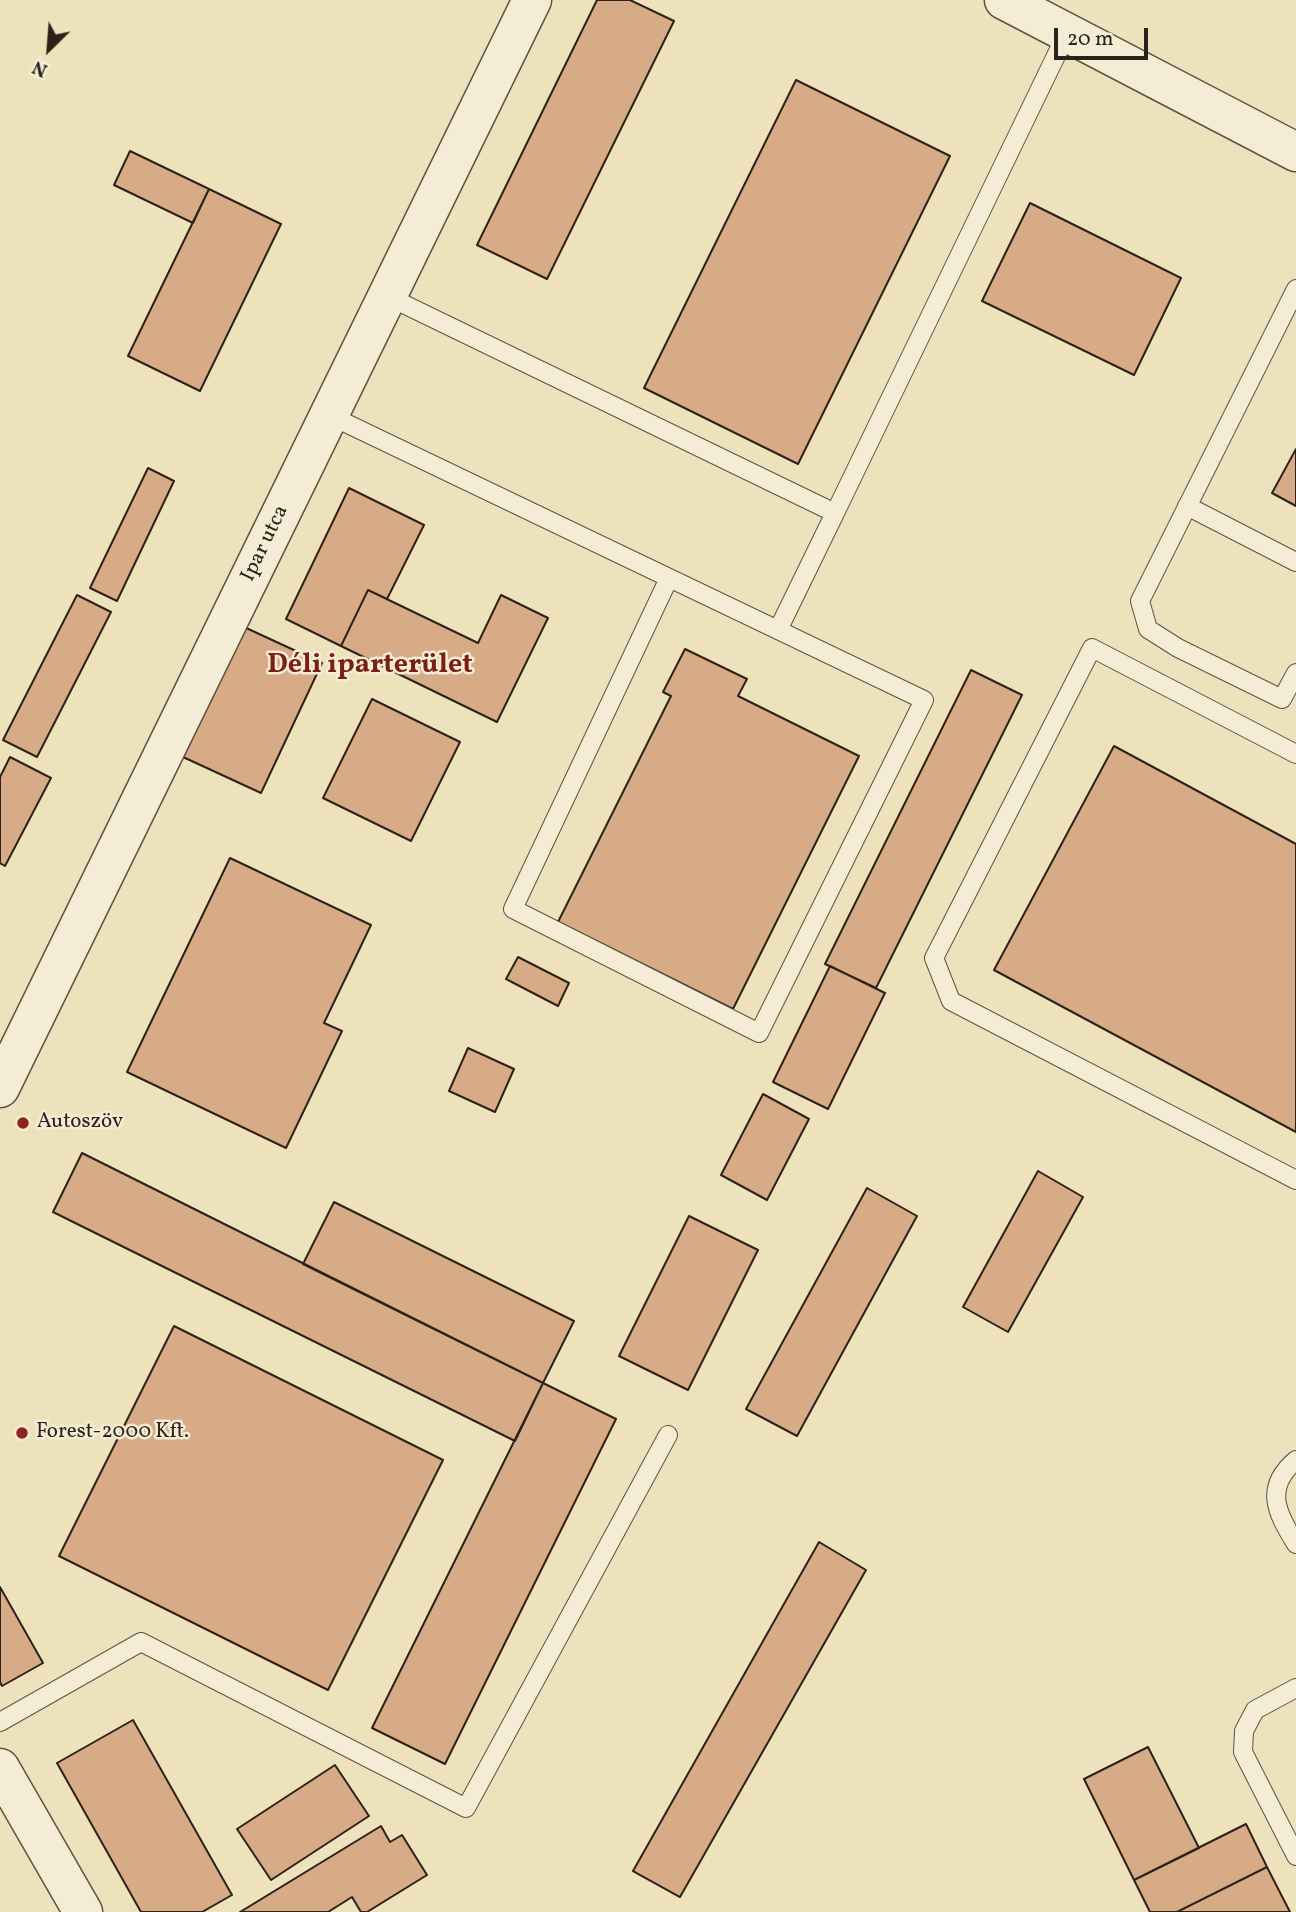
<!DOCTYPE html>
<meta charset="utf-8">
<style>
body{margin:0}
#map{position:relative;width:1296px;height:1912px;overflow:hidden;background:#eee2bd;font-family:Vollkorn,serif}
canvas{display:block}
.north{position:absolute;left:14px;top:14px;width:70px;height:70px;-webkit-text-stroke:5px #f4ecd4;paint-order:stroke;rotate:205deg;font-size:19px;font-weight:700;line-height:28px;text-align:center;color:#2d221a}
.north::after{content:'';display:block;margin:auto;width:24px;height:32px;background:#2d221a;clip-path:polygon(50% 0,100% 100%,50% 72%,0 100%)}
.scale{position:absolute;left:1054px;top:28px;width:94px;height:32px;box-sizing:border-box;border:4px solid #2d221a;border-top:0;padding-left:9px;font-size:21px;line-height:24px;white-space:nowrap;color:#2d221a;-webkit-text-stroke:5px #f4ecd4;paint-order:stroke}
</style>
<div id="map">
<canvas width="1296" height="1912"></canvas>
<div class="north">N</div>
<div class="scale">20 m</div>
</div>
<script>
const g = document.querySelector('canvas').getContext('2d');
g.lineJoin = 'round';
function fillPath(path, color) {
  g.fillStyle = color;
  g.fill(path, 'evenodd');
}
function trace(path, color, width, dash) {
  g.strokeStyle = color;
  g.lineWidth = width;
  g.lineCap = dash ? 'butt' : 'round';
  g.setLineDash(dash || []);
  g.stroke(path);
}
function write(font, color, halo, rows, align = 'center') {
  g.font = font + ' Vollkorn,serif';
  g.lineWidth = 5;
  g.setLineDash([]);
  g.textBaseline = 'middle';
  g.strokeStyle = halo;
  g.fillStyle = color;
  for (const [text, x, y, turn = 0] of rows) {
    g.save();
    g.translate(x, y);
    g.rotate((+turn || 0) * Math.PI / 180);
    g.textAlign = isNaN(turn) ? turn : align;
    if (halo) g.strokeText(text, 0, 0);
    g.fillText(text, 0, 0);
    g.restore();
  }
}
const building = new Path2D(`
 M597,0H630L674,21L547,279L477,245Z
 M796,80L950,156L798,464L644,388Z
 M130,151L209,189L193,223L114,185Z
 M209,189L281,224L200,391L128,356Z
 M1030,203L1181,278L1134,375L982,301Z
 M1296,449V506L1272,493Z
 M148,468L174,481L117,601L90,588Z
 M349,488L424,525L387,599L368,590L341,646L286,619Z
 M368,590L478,643L501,595L548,618L497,722L341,646Z
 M77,595L111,612L37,757L3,740Z
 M244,627L322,663L261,793L183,757Z
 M685,649L747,679L738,696L859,756L733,1009L558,922L671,696L663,692Z
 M971,670L1022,695L876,988L825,964Z
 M372,699L460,742L411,841L323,798Z
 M1114,746L1296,844V1132L994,970Z
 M10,757L51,778L5,866L0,863V777Z
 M230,858L371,925L324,1023L342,1031L286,1148L127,1072Z
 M518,957L569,983L558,1006L506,979Z
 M830,966L885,993L828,1109L773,1082Z
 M468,1048L514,1069L495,1112L449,1091Z
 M763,1094L809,1119L767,1200L721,1175Z
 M82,1153L543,1383L515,1441L53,1212Z
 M1038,1171L1083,1197L1008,1332L963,1307Z
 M867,1188L917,1216L797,1436L746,1409Z
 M334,1202L574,1321L543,1383L303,1264Z
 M689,1216L758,1250L688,1390L619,1356Z
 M174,1326L443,1460L328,1690L59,1556Z
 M543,1383L616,1419L445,1764L372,1728Z
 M819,1542L866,1570L680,1897L633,1871Z
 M0,1587L43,1663L2,1686L0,1682Z
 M133,1720L232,1895L202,1912H141L57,1763Z
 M1148,1747L1199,1848L1134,1880L1084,1779Z
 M335,1765L369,1816L271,1880L237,1829Z
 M1246,1824L1267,1867L1177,1912H1150L1134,1880Z
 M381,1826L390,1842L402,1835L427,1875L367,1912H361L352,1897L328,1912H240Z
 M1267,1867L1290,1912H1177Z`);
fillPath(building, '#d8ab87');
trace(building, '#2d221a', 2);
const service = new Path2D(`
 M1296,289L1140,601L1148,629L1178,648L1282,699L1296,673
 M387,296L835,513L1067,33
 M329,415L924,700L759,1033L513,909L669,578
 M1187,506L1296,562
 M778,630L835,513
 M1296,754L1092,648L934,958L951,1001L1296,1180
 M1296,1460C1263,1488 1277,1513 1296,1544
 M1296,1688L1255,1710L1244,1731L1243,1752L1296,1856
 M0,1722L141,1642L466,1808L668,1435`);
const tertiary = new Path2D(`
 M1004,0L1296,152
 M0,1088L532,0
 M0,1768L83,1912`);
trace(service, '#5d5243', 20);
trace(tertiary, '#5d5243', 41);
trace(service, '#f4ecd4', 18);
trace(tertiary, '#f4ecd4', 38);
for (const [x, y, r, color] of [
 [23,1123,7,"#8f2418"],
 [22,1433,7,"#8f2418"]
]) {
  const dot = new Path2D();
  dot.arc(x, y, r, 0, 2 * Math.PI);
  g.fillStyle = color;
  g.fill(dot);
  trace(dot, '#f4ecd4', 2.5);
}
write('21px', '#2d221a', '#f4ecd4', [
 ["Ipar utca",266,544,-64]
]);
write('21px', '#2d221a', '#f4ecd4', [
 ["Autoszöv",37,1123],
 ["Forest-2000 Kft.",36,1433]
], 'left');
write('bold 28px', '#7a1f14', '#f4ecd4', [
 ["Déli iparterület",370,667]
]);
</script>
